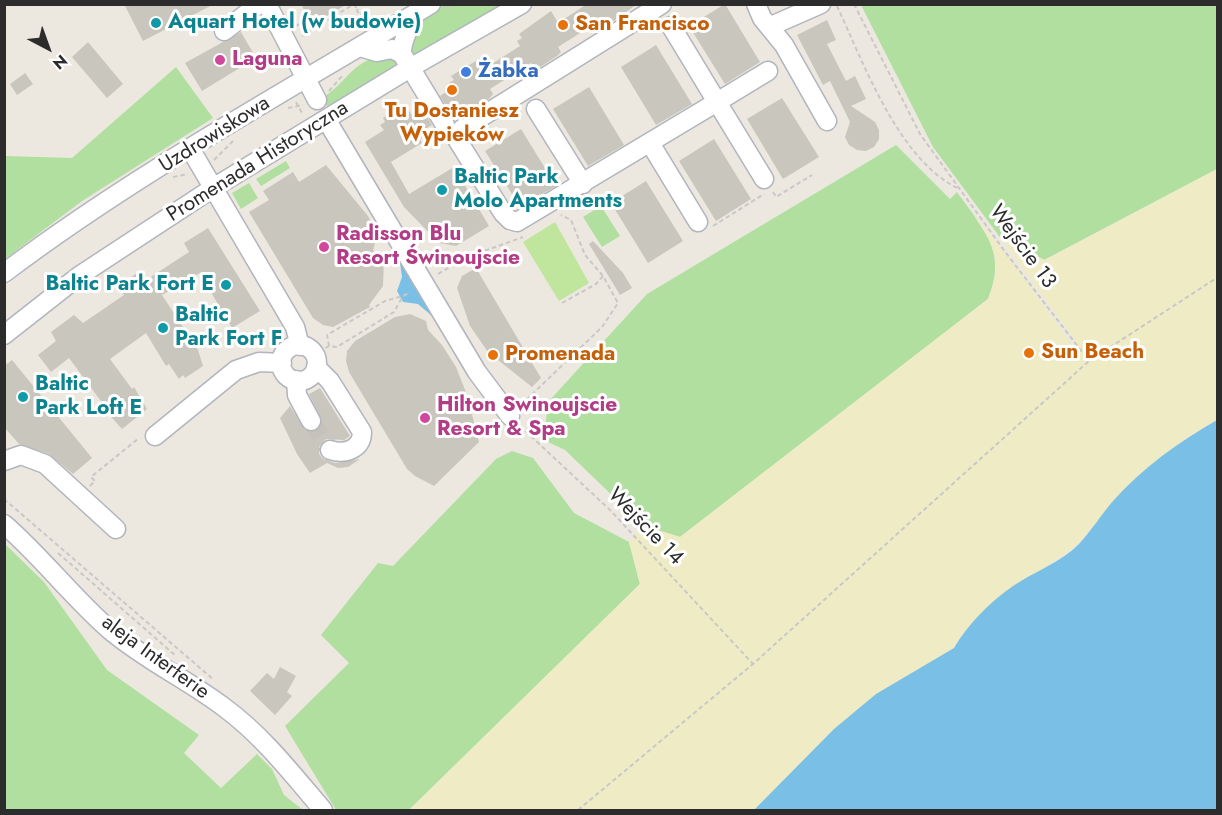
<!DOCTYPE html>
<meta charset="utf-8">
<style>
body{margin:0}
#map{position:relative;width:1222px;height:815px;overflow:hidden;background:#ece8df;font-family:Jost,sans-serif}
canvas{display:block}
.frame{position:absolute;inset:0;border:6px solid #2c2c2c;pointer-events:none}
.north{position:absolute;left:18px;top:18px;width:60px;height:60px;-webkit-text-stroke:4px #fff;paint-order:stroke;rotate:139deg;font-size:16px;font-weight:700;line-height:24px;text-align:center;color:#2c2c2c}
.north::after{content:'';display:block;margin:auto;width:21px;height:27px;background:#2c2c2c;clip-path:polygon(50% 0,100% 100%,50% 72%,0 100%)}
</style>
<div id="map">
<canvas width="1222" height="815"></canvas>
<div class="frame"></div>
<div class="north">N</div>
</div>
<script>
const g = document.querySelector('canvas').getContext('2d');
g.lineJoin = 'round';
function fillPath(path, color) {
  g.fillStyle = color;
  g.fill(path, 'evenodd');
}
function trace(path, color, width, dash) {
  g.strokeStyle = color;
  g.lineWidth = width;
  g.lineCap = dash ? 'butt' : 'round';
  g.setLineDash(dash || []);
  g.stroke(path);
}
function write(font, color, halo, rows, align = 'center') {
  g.font = font + ' Jost,sans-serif';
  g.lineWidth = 6;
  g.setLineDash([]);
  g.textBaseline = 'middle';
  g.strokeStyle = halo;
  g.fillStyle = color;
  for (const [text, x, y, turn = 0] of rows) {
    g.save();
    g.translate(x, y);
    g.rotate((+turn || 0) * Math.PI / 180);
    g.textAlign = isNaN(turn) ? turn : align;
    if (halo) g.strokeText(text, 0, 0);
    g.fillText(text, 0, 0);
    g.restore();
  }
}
fillPath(new Path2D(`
 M444,5H501L413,57L407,40L421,18Z
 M861,5H1217V169L1044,260L1015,246L1006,238L1002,240L933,147Z
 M391,53L401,64L328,107L321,99C352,79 349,61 391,53Z
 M176,67L213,118L82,201L5,259V156L72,158Z
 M896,145L950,199L957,192C983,229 1008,251 988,299L680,537L644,526L565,450L544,440L548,402L647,294Z
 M286,161L290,168L261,186L256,179Z
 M249,183L258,198L241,209L232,193Z
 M601,206L620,236L602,247L583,217Z
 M512,451L533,458L574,513L629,542L640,584L409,810H336L285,726L349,663L321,635L378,563L393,566L496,459Z
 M5,544L44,582L107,670L199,735L184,753L221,788L257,754L272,769L284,795L303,810H5Z`), '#b0dfa0');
fillPath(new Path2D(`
 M1217,169V420L1188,437L1152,465L1115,500L1078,544L1041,571L961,635L954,648L754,810H409L640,584L629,542L644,526L680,537L988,299C1003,263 995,246 974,216L1006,253L1072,345L1076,342L1002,240L1006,238L1015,246L1045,260Z`), '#efecc5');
fillPath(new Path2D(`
 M555,222L589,283L559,301L523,242Z`), '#c0e59c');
fillPath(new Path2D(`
 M399,256L434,315L432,316L418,304L403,302L397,291L402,277Z
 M1217,420V810H754L834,729L876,694L954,648C968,624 990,602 1013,586C1035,571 1060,563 1079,544C1091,531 1101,515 1113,501C1142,468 1180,441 1217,420Z`), '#7ac0e6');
fillPath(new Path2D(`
 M124,4H214L143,41Z
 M301,4H347L312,25Z
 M587,4H637L608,25L602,26L599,21L558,47L561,52L557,56L540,67L534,68L531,63L490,89L493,94L489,99L472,110L471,108L466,111L463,106L451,113L440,96L452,88L449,83L454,80L451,76L484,56L490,65L520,46L517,41L522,38L519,34L551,11L558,23Z
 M725,4L760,62L725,84L689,26Z
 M827,20L836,40L827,44L846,81L855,76L866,99L851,106L875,122L879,130V139L874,147L866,151L857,150L849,145L845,137L850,122L830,81L823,85L797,35Z
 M241,32L256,58L202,91L185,63Z
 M88,42L123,84L107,98L72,57Z
 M656,45L692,104L656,125L621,67Z
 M25,73L33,84L17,95L10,84Z
 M589,87L624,145L588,166L553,109Z
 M782,98L819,157L783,179L747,119Z
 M400,107L403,112L408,109L411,114L421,107L432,125L422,131L425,136L420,139L422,143L391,162L409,194L454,167L489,226L456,246L439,243L404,207L365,142L384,130L380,125L385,122L383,118Z
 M521,129L556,186L520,207L485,151Z
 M714,139L751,199L716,221L679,161Z
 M326,165L368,216L377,234L373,251L384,252V259L383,286L369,305L370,307L333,327L323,325L313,318L249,212L269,200L263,191L293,172L299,182Z
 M646,181L683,241L648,263L611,203Z
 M208,228L260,311L232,328L226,317L223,319L216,307L219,306L200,273L162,295L198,350L203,366L185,378L183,375L179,379L169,364L166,366L146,333L110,359L132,389L134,387L147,409L122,429L104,409L106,408L69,358L51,372L38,355L56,341L51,332L74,315L83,323L124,295L118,286L140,271L146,280L189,252L184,243Z
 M593,241L623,273L632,288L620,295L589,244Z
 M476,268L541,378L532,387L488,352L470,326L457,288L462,276Z
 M410,314L426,321L428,330L442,345L456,367L467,395L479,442L434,486L415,476L407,469L349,372L346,361L347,351L355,341L395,317Z
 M12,360L92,458L73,474L49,454L19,444L4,427V366Z
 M320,388L350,436L344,440L326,439L319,447V454L323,459L335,463L360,459L348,467L338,468L327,463L310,473L297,454L280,418L290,406L305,430L317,431L322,421L309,394Z
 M280,667L296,676L287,692L292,696L275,715L250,691L267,673L274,679Z`), '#c8c6bd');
trace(new Path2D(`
 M311,421L330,450`), '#c6c2bb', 18, [18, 9]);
const minor = new Path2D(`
 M267,4L317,100
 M756,4L762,18L784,45L827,121
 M671,26L717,102L768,71
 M771,26L821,4
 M224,31L259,4
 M360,47L377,52L392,49L402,54L445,125
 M402,54C401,40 410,30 412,16
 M536,109L583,184
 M326,119L477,372L510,416
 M462,129L662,4
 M458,141L503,213L510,220L517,222L717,102L764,179
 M650,143L698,222
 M191,150L295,327L300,346
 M4,273C136,173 289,90 431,4
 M4,335L79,276L213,188L410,68L522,4
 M281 363a18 18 0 1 1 36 0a18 18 0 1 1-36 0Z
 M316,367L330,381L362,432C362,449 345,455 330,450
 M296,380L297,395L311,421
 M155,436L236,370L259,362L282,363
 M4,461L21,455L45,464L116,529
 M4,524C42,557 73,598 111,631C147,661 188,680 225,708C263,736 293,775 323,810`);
trace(minor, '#b2b4be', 21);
trace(new Path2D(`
 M854,4L920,134L1006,253L1089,361
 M837,6C864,64 898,158 957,188
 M357,9L362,29
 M446,9L454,4
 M360,15L371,21
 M295,26L309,21
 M302,36L354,4
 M329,91L343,75
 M296,102L303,115
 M288,108L303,105
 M214,160L233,141
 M173,177L188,174
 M773,192L776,197L812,175
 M713,226L764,194
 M438,274L465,258L523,237
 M562,303L596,284L603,276
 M329,346L327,335L385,301L403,296L410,292
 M319,352L329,346L337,347L394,312L403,296
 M521,405L602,327L618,303L603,276L585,255L571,220L561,215
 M520,426L610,510L753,664
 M90,486L95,481L91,477L139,438
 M4,499L214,680
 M58,553L176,656
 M578,810L753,664L1089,361L1218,277`), '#c8c8c8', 2, [4.5, 3]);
trace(minor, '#fff', 18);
trace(new Path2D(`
 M354,4L357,9`), '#c8c8c8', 2, [4.5, 3]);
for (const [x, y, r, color] of [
 [156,23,6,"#0f9aa8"],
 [563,25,6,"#e8710a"],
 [220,60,6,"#d1479c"],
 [466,72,6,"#3f7fe0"],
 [452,90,6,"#e8710a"],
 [442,190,6,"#0f9aa8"],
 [324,247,6,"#d1479c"],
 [226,285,6,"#0f9aa8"],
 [163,328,6,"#0f9aa8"],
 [1029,353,6,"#e8710a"],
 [493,355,6,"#e8710a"],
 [23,397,6,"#0f9aa8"],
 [425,418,6,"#d1479c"]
]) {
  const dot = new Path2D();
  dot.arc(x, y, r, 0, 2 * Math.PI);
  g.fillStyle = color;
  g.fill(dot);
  trace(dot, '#fff', 2);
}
write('bold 21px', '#0d838f', '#fff', [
 ["Aquart Hotel (w budowie)",168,23],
 ["Baltic Park",454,178],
 ["Molo Apartments",454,202],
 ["Baltic Park Fort E",214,285,"right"],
 ["Baltic",175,316],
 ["Park Fort F",175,340],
 ["Baltic",35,385],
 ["Park Loft E",35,409]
], 'left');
write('bold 21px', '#c56008', '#fff', [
 ["San Francisco",575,25],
 ["Tu Dostaniesz",452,112,"center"],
 ["Wypieków",452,136,"center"],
 ["Sun Beach",1041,353],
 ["Promenada",505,355]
], 'left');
write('bold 21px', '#b23c85', '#fff', [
 ["Laguna",232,60],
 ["Radisson Blu",336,235],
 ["Resort Świnoujscie",336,259],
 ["Hilton Swinoujscie",437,406],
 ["Resort & Spa",437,430]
], 'left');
write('bold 21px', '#366cbe', '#fff', [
 ["Żabka",478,72]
], 'left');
write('21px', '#2c2c2c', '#fff', [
 ["Uzdrowiskowa",215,135,-32],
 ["Promenada Historyczna",258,162,-32],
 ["Wejście 13",1022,247,54],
 ["Wejście 14",645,527,46],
 ["aleja Interferie",155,658,36]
]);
</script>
